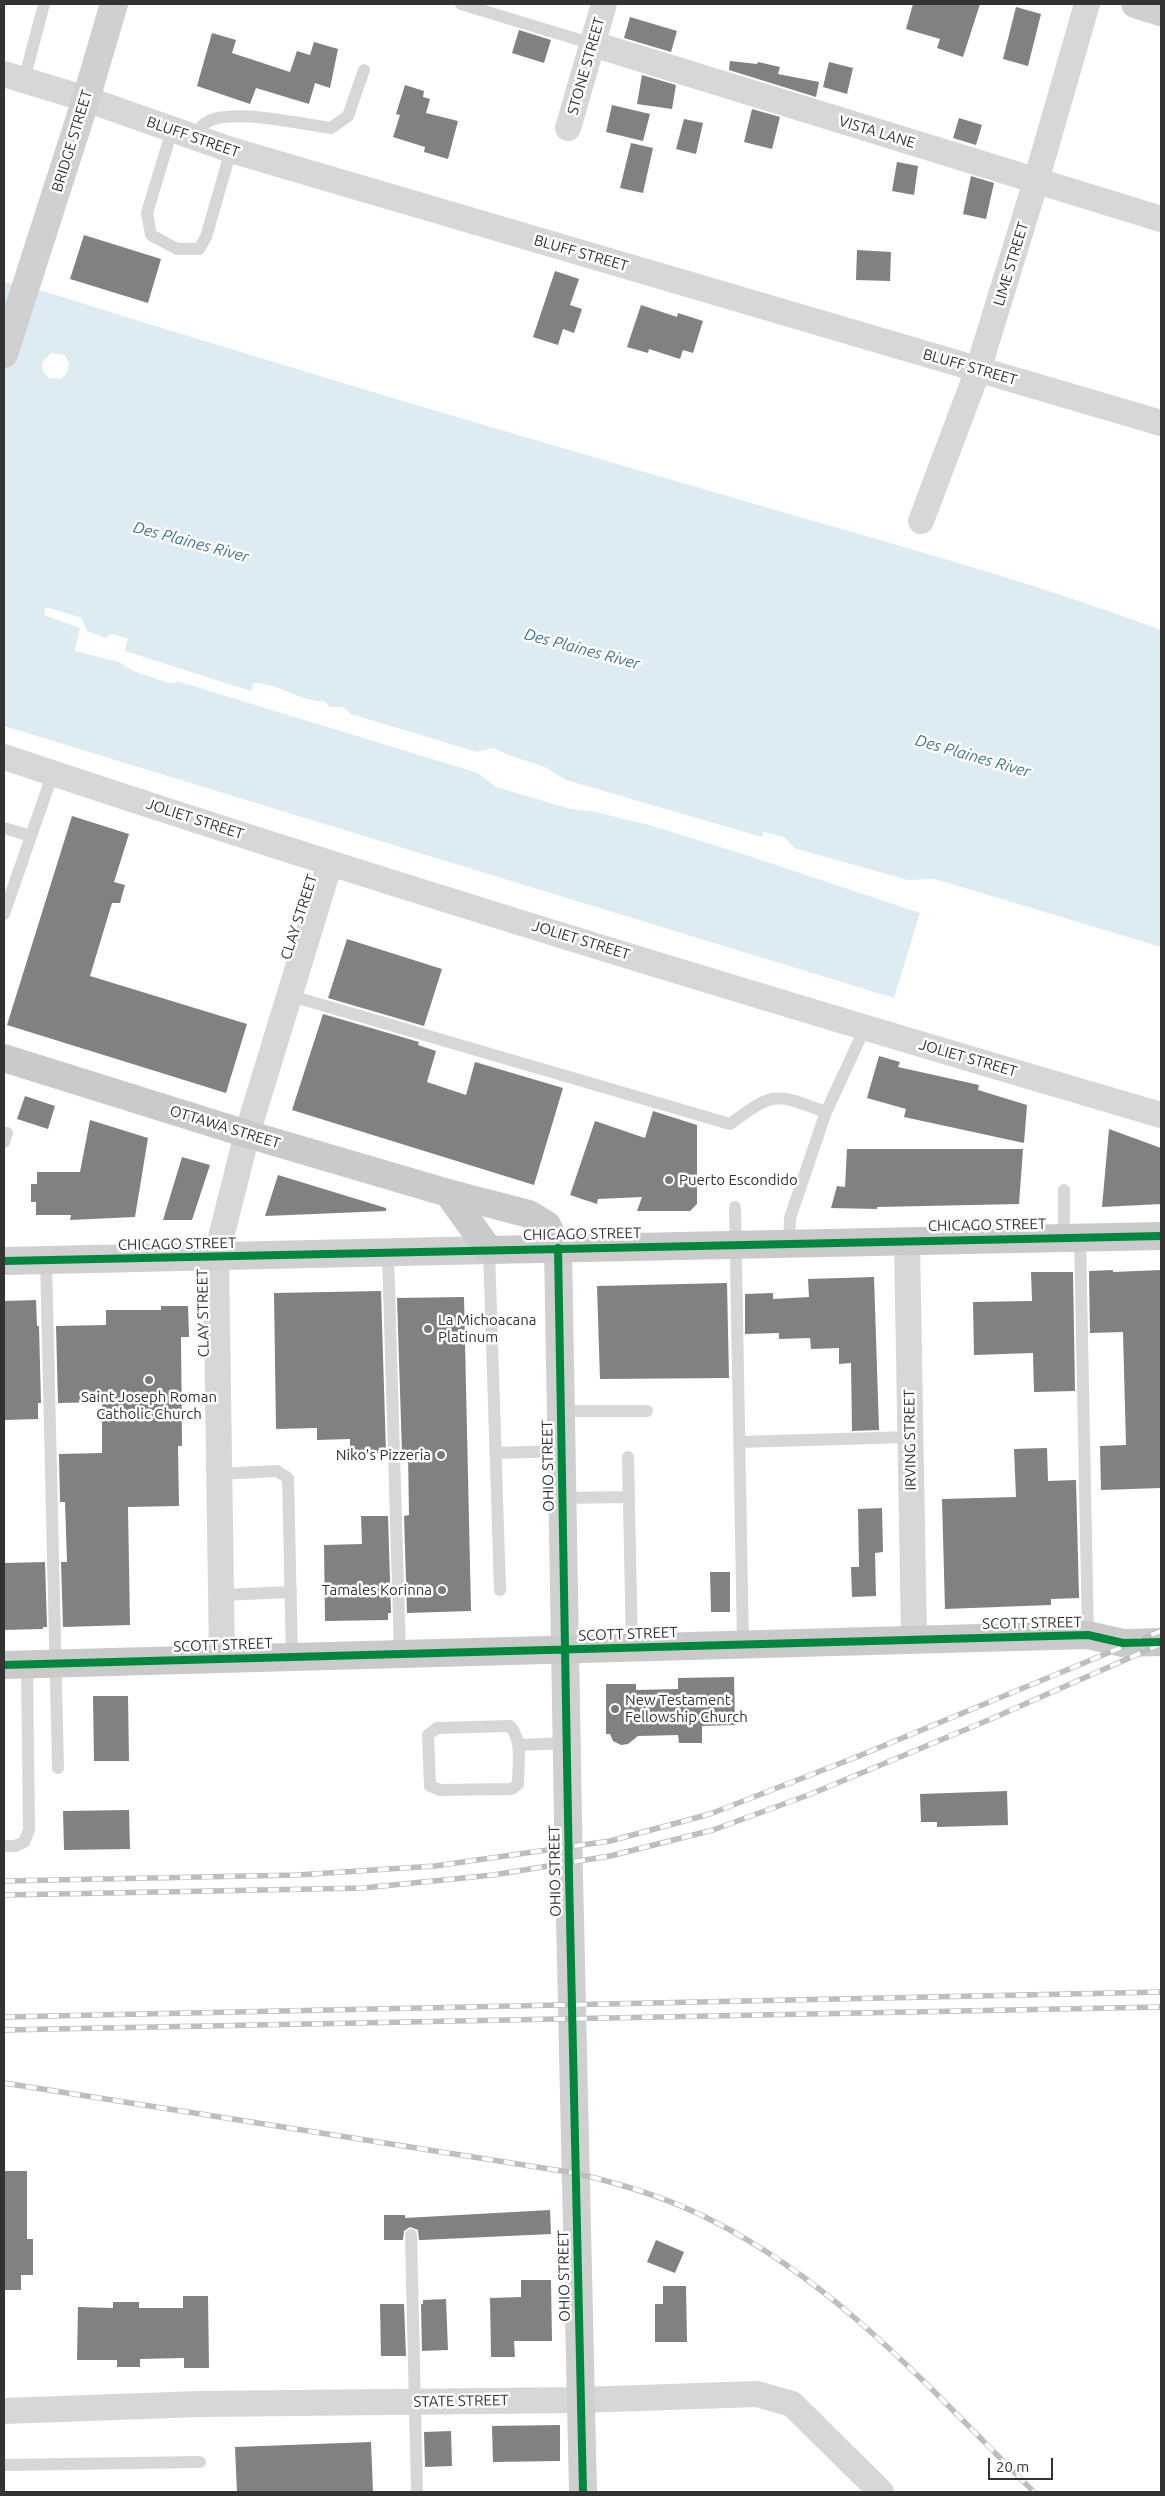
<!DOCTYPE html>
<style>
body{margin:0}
#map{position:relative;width:1165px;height:2496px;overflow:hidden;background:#fff;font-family:Ubuntu,sans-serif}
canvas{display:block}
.frame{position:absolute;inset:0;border:5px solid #333;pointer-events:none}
.scale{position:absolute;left:988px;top:2458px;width:65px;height:22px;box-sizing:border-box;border:2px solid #333;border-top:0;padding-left:6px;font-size:15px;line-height:18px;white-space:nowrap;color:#333;-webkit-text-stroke:4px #fff;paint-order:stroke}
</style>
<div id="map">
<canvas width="1165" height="2496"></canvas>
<div class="frame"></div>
<div class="scale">20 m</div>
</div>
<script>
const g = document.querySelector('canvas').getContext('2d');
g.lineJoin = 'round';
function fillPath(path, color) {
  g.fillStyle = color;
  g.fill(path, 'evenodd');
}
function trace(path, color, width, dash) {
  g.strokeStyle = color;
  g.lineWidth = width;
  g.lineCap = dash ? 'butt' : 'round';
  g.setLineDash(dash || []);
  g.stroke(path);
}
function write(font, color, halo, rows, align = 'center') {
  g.font = font + ' Ubuntu,sans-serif';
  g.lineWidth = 5;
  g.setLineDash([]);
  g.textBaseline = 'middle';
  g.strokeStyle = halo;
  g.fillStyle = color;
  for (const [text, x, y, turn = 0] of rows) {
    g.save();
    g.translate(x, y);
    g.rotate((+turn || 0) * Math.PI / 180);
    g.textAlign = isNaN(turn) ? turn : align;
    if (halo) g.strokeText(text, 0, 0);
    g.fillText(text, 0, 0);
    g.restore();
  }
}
fillPath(new Path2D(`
 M4,282L43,291C269,362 496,429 724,495C870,538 1019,577 1161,630V947L935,879L908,880L794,848L784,837L764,832L762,837L566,780L545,767L514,757L492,748L477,752L351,714L343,707H330L324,701C303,703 278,683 254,683L251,691L125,651L128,639L112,634L105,638L87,631L82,618L46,607L44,615L80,628L75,651L119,662L133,671L169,683L180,682L478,773L496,787L571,809L591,811L649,825L746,855L920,913L894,998L4,726ZM51,353L64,355L69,363L67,373L61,379L48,378L43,371L42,363Z`), '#ddebf3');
fillPath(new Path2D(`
 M913,4H980L963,57L937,48L940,39L906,29Z
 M1016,7L1041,14L1028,66L1003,59Z
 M630,17L677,31L671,52L624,38Z
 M519,30L551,40L544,63L512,53Z
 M212,33L236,40L232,53L290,72L297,51L310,55L314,42L338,49L330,88L315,83L309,104L256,88L250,104L197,86Z
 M730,61L757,64L758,62L780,67L778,74L819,82L816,97L729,70Z
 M829,62L853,68L847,94L823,87Z
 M642,75L676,85L672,109L637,104Z
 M405,85L424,91L423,97L430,99L426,113L458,121L448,159L424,152L425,147L393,137L400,115L396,114Z
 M612,105L650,114L643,141L606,132Z
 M752,109L780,117L772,149L744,142Z
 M959,118L982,125L976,145L953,138Z
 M684,119L703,123L696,154L676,149Z
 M631,143L653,148L643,193L620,188Z
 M897,162L918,166L914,195L892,191Z
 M971,176L994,183L986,219L963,214Z
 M84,235L161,259L148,303L70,279Z
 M857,250L891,252L890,281L856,280Z
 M555,271L579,279L570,305L582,309L574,333L563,329L558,345L533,337Z
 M641,305L677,317L678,313L703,321L693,353L683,350L680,359L649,349L648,353L627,347Z
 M72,816L129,834L114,882L125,885L120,903H112L90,976L247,1024L226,1093L7,1025Z
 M347,939L442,969L424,1026L328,998Z
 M323,1014L419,1042L418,1045L436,1051L427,1082L466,1095L475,1062L563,1088L534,1185L292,1110Z
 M879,1056L900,1062L898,1067L979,1085L978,1090L1027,1105L1024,1143L904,1117L906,1109L867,1098Z
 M25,1096L55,1106L48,1129L17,1119Z
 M653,1111L697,1125V1204L690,1211H637L642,1197L598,1199L597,1204L570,1195L595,1121L645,1138Z
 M90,1120L148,1138L135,1217L70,1220L71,1215H36V1202H31V1184H37V1172H80Z
 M1109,1129L1161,1148V1204L1102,1207Z
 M847,1149H1023L1019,1204L877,1207V1209L831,1208L837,1186L845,1187Z
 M182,1157L210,1165L192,1220H163Z
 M278,1175L386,1208V1211L265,1216Z
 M1113,1270V1272L1161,1270V1488L1101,1490L1100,1446L1126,1445L1123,1332L1090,1333L1089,1271Z
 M1031,1272H1073L1075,1391L1034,1392L1033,1353L974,1355L973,1302L1032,1301Z
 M874,1277L879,1430L852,1431L851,1363L839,1364V1348L811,1349L810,1338L779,1339V1333L745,1334V1294L773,1293V1299L809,1297L808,1279Z
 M727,1283L729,1378L600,1379L597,1286Z
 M381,1291L386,1453L350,1454V1439L317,1440V1428L276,1429L274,1293Z
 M464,1297L471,1611L407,1613L404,1516L409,1515L408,1453H402L397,1298Z
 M36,1300L37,1326H39L41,1403H38V1419L4,1420V1301Z
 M161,1306H188L189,1337H181L182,1446H178L179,1506L128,1507L130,1625L63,1627L61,1562H67L65,1502H60L59,1454L102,1453V1402L58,1403L56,1326L106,1325V1310H161Z
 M1047,1448L1048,1481L1076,1480L1079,1598L1051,1599V1605L945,1609L942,1499L1016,1497L1014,1449Z
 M882,1508L883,1552L875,1553L876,1596L852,1597L851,1567H859L858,1509Z
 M361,1516H388L391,1613H388V1620L325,1621L324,1545L362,1544Z
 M45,1562L47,1627H43V1629L4,1630V1563Z
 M710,1572H730V1612H711Z
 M734,1677L735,1725L702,1726V1743H679L678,1735L638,1736L628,1744L621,1745L613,1741L610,1734H606V1684H636V1690L678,1689V1678Z
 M93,1696H128L129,1761H94Z
 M1007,1791L1008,1825L937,1827V1822H921L920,1794Z
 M129,1810L130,1849L64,1850L63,1811Z
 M4,2171H27V2239H33V2275H21V2290H4Z
 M550,2210L551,2234L422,2240H419L418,2230L410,2227L404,2231L403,2240H384V2215H405V2218Z
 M656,2240L684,2252L675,2273L647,2262Z
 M521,2280H551L552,2341H514L515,2357H491L490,2298L521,2297Z
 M663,2286H686L687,2342H655V2304H663Z
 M183,2296H208L209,2368H184V2358L140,2359V2367H117V2360H77L78,2307L113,2308V2302H139V2308H183Z
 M446,2299L448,2350L422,2351L421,2304H423V2300Z
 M380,2304H404L406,2356H381Z
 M560,2425V2461L493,2462L492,2426Z
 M451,2431L452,2466L425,2467L424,2432Z
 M371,2442L373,2492H237L235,2447Z`), '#818181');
trace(new Path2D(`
 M461,4L593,44
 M24,80L44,4
 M172,130L147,213L151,235L177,249H199L206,237L231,150
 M195,138C198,134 200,128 203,125C224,105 304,125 331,128L348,116L364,70
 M4,828L31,836L4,914
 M31,836L53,773
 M288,995L730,1124C775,1091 774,1093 826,1112
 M4,1142L7,1133
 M1064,1190V1238
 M735,1207L743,1644
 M1080,1237L1088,1635
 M789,1245L790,1218L826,1112L865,1028
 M489,1250L500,1590
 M388,1253L400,1654
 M46,1260L58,1768
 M561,1411H647
 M739,1442L910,1437
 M496,1453L561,1451
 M628,1457L632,1647
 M219,1474L277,1471L288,1478L292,1657
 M562,1498L629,1497
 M222,1595L291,1592
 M510,1726C523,1740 518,1766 518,1784L512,1789L440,1790L430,1786L428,1735L437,1728Z
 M518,1745L566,1743
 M4,1846H15L24,1842L29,1830L27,1664
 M411,2235L417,2492
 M4,2465L200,2462`), '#d7d7d7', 12);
trace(new Path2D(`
 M593,44L1161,219
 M4,74L86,99L231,150L1161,423
 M568,128L604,4
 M921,521L978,370L1036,181L1087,4
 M4,757C387,885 774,1002 1161,1115
 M907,1241L914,1640
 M222,1659L216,1257L247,1134L330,863
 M4,2411L200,2404L580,2400L757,2394L792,2404L881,2492`), '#d7d7d7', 26);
trace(new Path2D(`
 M1135,4L1161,12
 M4,354L86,99L114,4
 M558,1248L569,1875L583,2492
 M4,1261L489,1250`), '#d0d0d0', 28);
trace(new Path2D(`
 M4,1058L247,1134L448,1193L529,1214L547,1225L558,1248
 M448,1193L489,1250L1161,1236
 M4,1665L1088,1635L1123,1643L1161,1642`), '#cacaca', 28);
const rail = new Path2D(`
 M4,1881L297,1875L435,1866L610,1841L710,1814L854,1758L1161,1631
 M4,1895L363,1888L493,1875L610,1856L713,1830L811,1794L991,1719L1161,1644
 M4,2017L1161,1992
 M4,2030L1161,2007
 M4,2083L575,2173C622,2184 669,2198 711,2220C839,2284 934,2393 1034,2492`);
trace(rail, '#bebebe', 5.5);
trace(rail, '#fff', 4, [11]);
trace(new Path2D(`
 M558,1248L569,1875L583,2492
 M4,1261L1161,1236
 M4,1665L1088,1635L1123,1643L1161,1642`), '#00873e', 8);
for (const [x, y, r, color] of [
 [669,1180,5,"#7a7a7a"],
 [428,1329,5,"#7a7a7a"],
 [149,1380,5,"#7a7a7a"],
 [441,1455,5,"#7a7a7a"],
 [442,1590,5,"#7a7a7a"],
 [615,1709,5,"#7a7a7a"]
]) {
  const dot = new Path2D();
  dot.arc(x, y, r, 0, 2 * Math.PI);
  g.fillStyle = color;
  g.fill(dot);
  trace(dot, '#fff', 2);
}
write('15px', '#333', '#fff', [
 ["STONE STREET",586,66,-74],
 ["VISTA LANE",877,132,17],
 ["BLUFF STREET",193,137,19],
 ["BRIDGE STREET",72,141,-73],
 ["BLUFF STREET",581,253,16],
 ["LIME STREET",1011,264,-73],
 ["BLUFF STREET",970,367,16],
 ["JOLIET STREET",195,819,18],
 ["CLAY STREET",299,917,-72],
 ["JOLIET STREET",581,940,17],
 ["JOLIET STREET",968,1058,16],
 ["OTTAWA STREET",225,1127,17],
 ["CHICAGO STREET",987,1225,-1],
 ["CHICAGO STREET",582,1234,-1],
 ["CHICAGO STREET",177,1244,-1],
 ["CLAY STREET",203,1313,-91],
 ["IRVING STREET",910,1440,-91],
 ["OHIO STREET",548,1466,-91],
 ["SCOTT STREET",1032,1623,-1],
 ["SCOTT STREET",628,1634,-2],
 ["SCOTT STREET",223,1645,-2],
 ["OHIO STREET",555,1871,-91],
 ["OHIO STREET",564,2276,-91],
 ["STATE STREET",461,2401,-1]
]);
write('15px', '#333', '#fff', [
 ["Puerto Escondido",679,1180],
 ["La Michoacana",438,1320],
 ["Platinum",438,1337],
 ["Saint Joseph Roman",149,1397,"center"],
 ["Catholic Church",149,1414,"center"],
 ["Niko's Pizzeria",431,1455,"right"],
 ["Tamales Korinna",432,1590,"right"],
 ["New Testament",625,1700],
 ["Fellowship Church",625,1717]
], 'left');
write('italic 16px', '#3f7597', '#fff', [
 ["Des Plaines River",191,542,15],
 ["Des Plaines River",582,649,15],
 ["Des Plaines River",973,756,16]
]);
</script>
